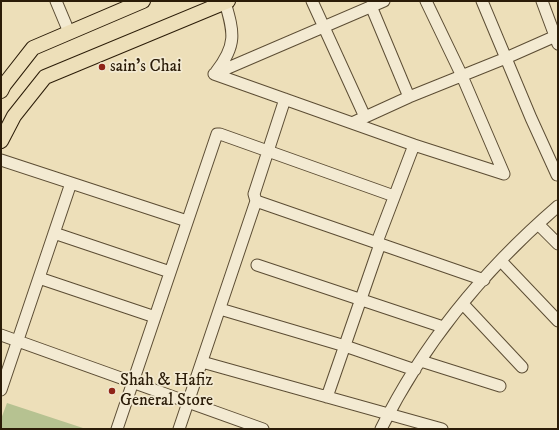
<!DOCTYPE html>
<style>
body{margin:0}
#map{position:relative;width:559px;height:430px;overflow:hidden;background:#eddfb9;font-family:"IM FELL DW Pica",serif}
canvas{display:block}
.frame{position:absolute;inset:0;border:2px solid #2b1c08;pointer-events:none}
</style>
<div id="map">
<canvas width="559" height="430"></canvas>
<div class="frame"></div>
</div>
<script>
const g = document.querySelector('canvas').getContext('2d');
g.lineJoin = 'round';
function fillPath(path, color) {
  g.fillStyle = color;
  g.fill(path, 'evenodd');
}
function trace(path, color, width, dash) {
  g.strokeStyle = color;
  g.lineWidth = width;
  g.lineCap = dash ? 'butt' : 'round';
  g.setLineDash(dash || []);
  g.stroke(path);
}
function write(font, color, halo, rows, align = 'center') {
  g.font = font + ' "IM FELL DW Pica",serif';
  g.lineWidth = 3.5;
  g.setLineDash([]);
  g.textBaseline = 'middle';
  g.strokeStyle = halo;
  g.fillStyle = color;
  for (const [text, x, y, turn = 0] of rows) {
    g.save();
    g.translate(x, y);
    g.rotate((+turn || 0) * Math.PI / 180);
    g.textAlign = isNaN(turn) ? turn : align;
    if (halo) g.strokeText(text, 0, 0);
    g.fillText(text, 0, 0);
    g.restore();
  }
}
fillPath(new Path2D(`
 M7,403L86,429H1V419Z`), '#b6c291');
const minor = new Path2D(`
 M56,1L69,32
 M312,1L365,117
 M482,1L531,118L557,175
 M542,1L558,44
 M371,6L409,97
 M216,72C237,45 234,33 225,2
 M214,74L414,145L504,174L462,76L426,1
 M214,74L384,1
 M352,123L409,97L506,58L558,35
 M1,160L187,221
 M256,201L484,280
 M538,224L558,244
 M54,233L170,272
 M377,242L414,145
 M501,261L558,321
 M257,265L443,327
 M39,278L155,317
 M463,304L522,367
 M220,309L345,346L415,370
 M1,335L263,429
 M421,361L500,386
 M202,362L442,429
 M1,390L71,183
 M327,397L380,244
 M117,429L217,134H220L394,196
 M179,429L256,201L254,194L285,99
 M381,429C423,344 486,268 558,206`);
const major = new Path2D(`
 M1,91L4,85L33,48L143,1
 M1,141L14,116L45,77L228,1`);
trace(minor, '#5c4d34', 13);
trace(major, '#2b1c08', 16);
trace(minor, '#f3ead2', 11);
trace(major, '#eddfb9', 14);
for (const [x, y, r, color] of [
 [102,67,4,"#8f2418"],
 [112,391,4,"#8f2418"]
]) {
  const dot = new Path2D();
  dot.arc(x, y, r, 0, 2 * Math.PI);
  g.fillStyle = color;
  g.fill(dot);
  trace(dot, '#f3ead2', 1.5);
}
write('17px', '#2b1c08', '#f3ead2', [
 ["sain's Chai",110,67],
 ["Shah & Hafiz",120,381],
 ["General Store",120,401]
], 'left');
</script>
